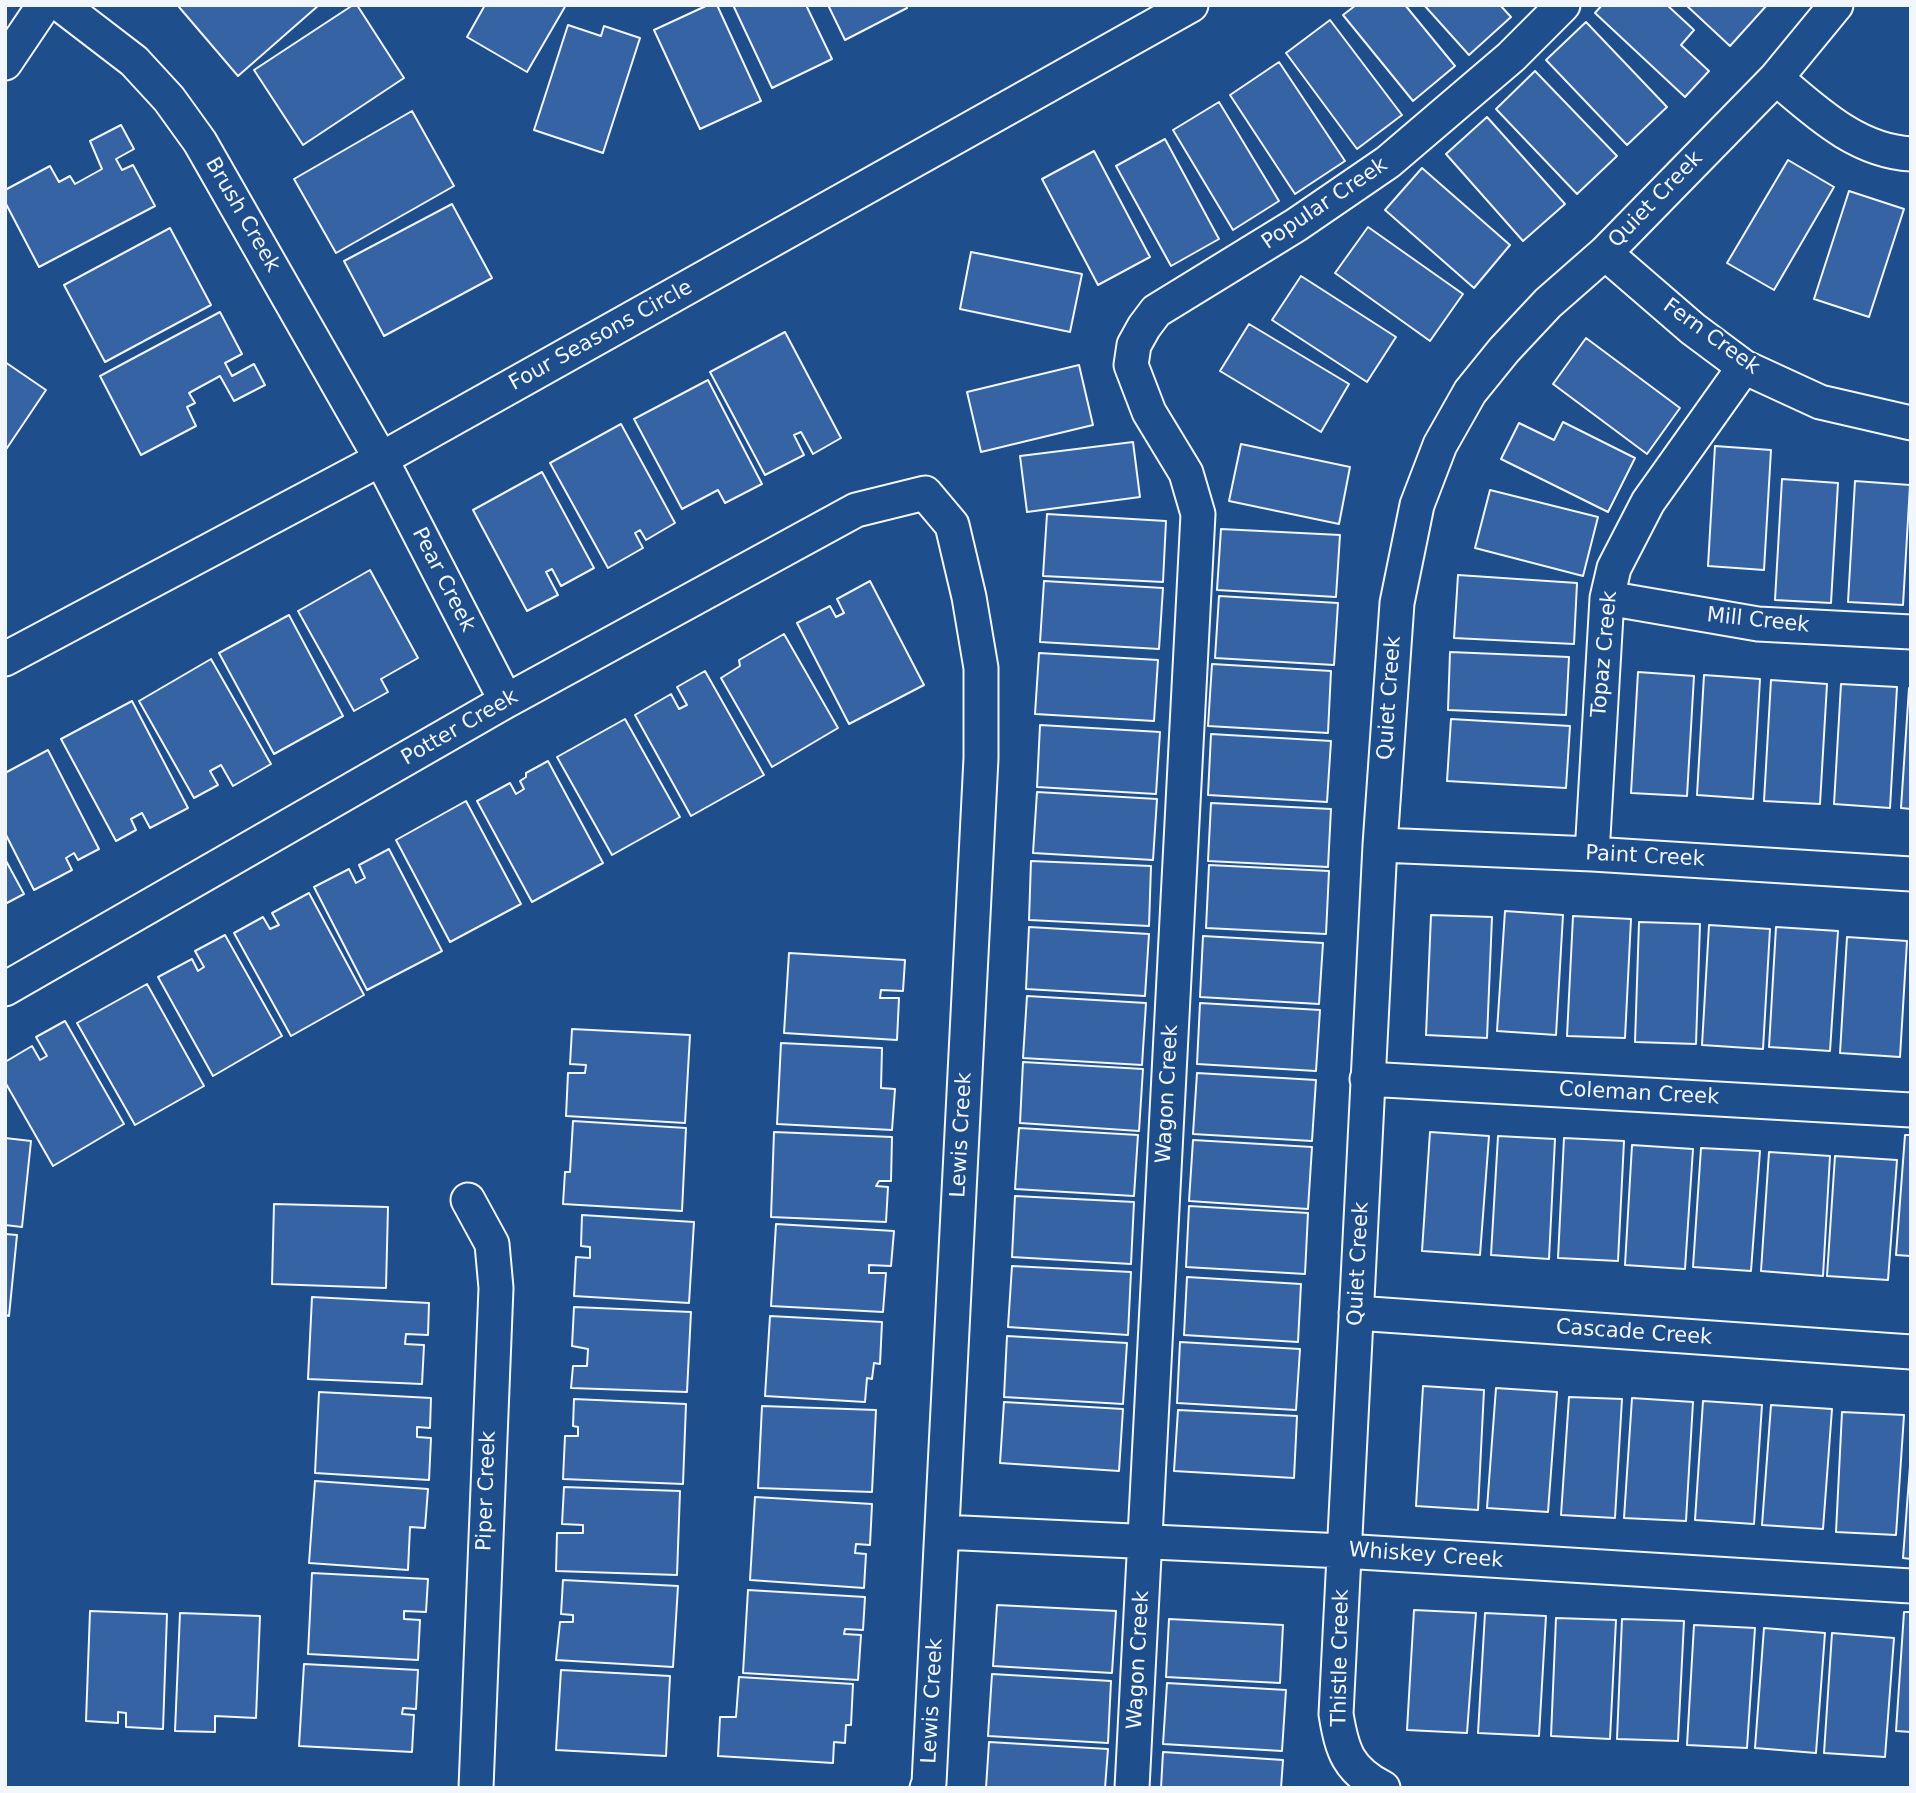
<!DOCTYPE html>
<style>
body{margin:0}
#map{position:relative;width:1916px;height:1793px;overflow:hidden;background:#1f4e8c;font-family:"DejaVu Sans",sans-serif}
canvas{display:block}
.frame{position:absolute;inset:0;border:7px solid #f2f6ff;pointer-events:none}
</style>
<div id="map">
<canvas width="1916" height="1793"></canvas>
<div class="frame"></div>
</div>
<script>
const g = document.querySelector('canvas').getContext('2d');
g.lineJoin = 'round';
function fillPath(path, color) {
  g.fillStyle = color;
  g.fill(path, 'evenodd');
}
function trace(path, color, width, dash) {
  g.strokeStyle = color;
  g.lineWidth = width;
  g.lineCap = dash ? 'butt' : 'round';
  g.setLineDash(dash || []);
  g.stroke(path);
}
function write(font, color, halo, rows, align = 'center') {
  g.font = font + ' "DejaVu Sans",sans-serif';
  g.lineWidth = 5;
  g.setLineDash([]);
  g.textBaseline = 'middle';
  g.strokeStyle = halo;
  g.fillStyle = color;
  for (const [text, x, y, turn = 0] of rows) {
    g.save();
    g.translate(x, y);
    g.rotate((+turn || 0) * Math.PI / 180);
    g.textAlign = isNaN(turn) ? turn : align;
    if (halo) g.strokeText(text, 0, 0);
    g.fillText(text, 0, 0);
    g.restore();
  }
}
const building = new Path2D(`
 M181,5H319L238,76L179,7Z
 M353,5H357L404,78L303,145L254,70Z
 M485,5H566L527,72L467,37Z
 M708,5H717L761,101L700,129L654,30Z
 M733,5H806L832,59L772,88Z
 M828,5H906L907,8L845,40Z
 M1356,5H1405L1455,66L1413,101L1343,15Z
 M1424,5H1500L1511,17L1469,55Z
 M1602,5H1667L1694,30L1681,45L1709,71L1685,97L1595,13Z
 M1686,5H1767L1730,46Z
 M1330,20L1402,115L1357,149L1286,53Z
 M1586,22L1667,107L1627,145L1546,60Z
 M568,25L601,36L604,26L640,38L603,153L534,130Z
 M1279,62L1345,161L1295,194L1230,95Z
 M1535,71L1617,156L1577,194L1496,109Z
 M1219,102L1279,201L1233,230L1173,130Z
 M412,111L454,186L336,253L294,179Z
 M1487,117L1565,204L1523,241L1446,154Z
 M121,125L134,149L116,159L122,170L133,165L155,206L39,267L5,202V190L50,166L59,182L70,176L75,184L102,169L90,141Z
 M1165,139L1219,239L1171,266L1116,166Z
 M1094,151L1150,257L1098,285L1042,179Z
 M1788,160L1834,187L1774,290L1727,263Z
 M1422,168L1510,245L1474,288L1385,210Z
 M1849,191L1904,209L1869,317L1814,299Z
 M452,204L492,278L384,336L344,261Z
 M1368,227L1463,294L1430,341L1335,273Z
 M170,228L211,305L105,362L64,285Z
 M971,252L1082,274L1070,332L960,309Z
 M1301,276L1396,337L1367,382L1272,320Z
 M220,312L242,354L225,363L232,376L254,364L265,385L234,401L220,376L189,393L195,403L187,407L196,426L141,455L100,376Z
 M1249,324L1349,384L1321,432L1220,371Z
 M785,332L841,438L813,454L801,432L794,435L804,455L765,475L710,372Z
 M1586,338L1680,408L1647,454L1553,384Z
 M5,362L46,390L5,451Z
 M1079,365L1093,425L981,452L967,392Z
 M708,380L762,484L725,503L718,490L682,509L634,419Z
 M1563,422L1635,458L1608,512L1501,459L1519,423L1554,440Z
 M621,424L675,523L646,540L640,530L635,533L643,548L608,568L550,463Z
 M1133,442L1140,497L1027,512L1020,456Z
 M1241,444L1350,467L1339,524L1229,501Z
 M1715,446L1771,450L1764,570L1708,566Z
 M542,472L594,568L561,586L552,569L546,572L558,595L527,611L473,510Z
 M1782,479L1838,483L1831,603L1775,600Z
 M1855,481L1910,485L1903,605L1848,602Z
 M1490,490L1598,517L1583,576L1475,548Z
 M1047,514L1166,521L1163,582L1043,576Z
 M1221,529L1340,535L1336,597L1217,590Z
 M370,570L418,658L381,679L388,692L354,711L298,611Z
 M1458,575L1577,583L1574,644L1454,638Z
 M870,581L924,685L849,724L797,623L830,606L836,617L844,613L837,599Z
 M1044,581L1163,588L1159,649L1040,642Z
 M1219,596L1338,603L1334,665L1215,658Z
 M289,615L343,716L274,754L219,653Z
 M784,634L838,728L772,767L721,678L740,666L739,660Z
 M1450,652L1569,657L1566,715L1448,710Z
 M1039,653L1158,660L1154,721L1035,714Z
 M211,659L271,764L233,786L221,765L210,771L218,785L194,798L139,701Z
 M1212,664L1331,671L1328,733L1208,726Z
 M705,671L764,775L691,816L635,715L671,694L679,709L687,705L677,687Z
 M1638,672L1694,676L1687,796L1631,793Z
 M1704,675L1760,679L1753,799L1697,795Z
 M1771,680L1827,684L1820,804L1764,801Z
 M1841,684L1897,687L1890,808L1834,804Z
 M1909,688H1911V809L1901,808Z
 M132,701L188,808L150,828L142,813L131,819L136,830L116,841L61,739Z
 M625,719L680,817L612,855L557,757Z
 M1451,719L1570,726L1566,788L1447,781Z
 M1040,725L1160,732L1156,794L1037,787Z
 M1211,734L1331,741L1327,802L1208,795Z
 M48,750L99,849L78,860L74,853L66,858L72,870L34,890L5,833V773Z
 M548,761L603,863L532,902L477,801L510,783L516,794L524,789L520,781L526,777V773Z
 M1037,792L1157,799L1153,860L1033,853Z
 M466,801L521,904L450,942L396,840Z
 M1211,803L1331,809L1328,867L1208,861Z
 M389,849L442,951L367,990L314,887L349,869L356,883L365,878L359,865Z
 M5,859L24,894L5,904Z
 M1031,861L1151,866L1149,926L1029,920Z
 M1209,865L1329,871L1326,934L1206,928Z
 M309,893L364,995L291,1036L234,933L263,917L270,929L279,925L272,913Z
 M1505,911L1563,915L1556,1035L1497,1031Z
 M1431,915L1492,917L1487,1038L1426,1035Z
 M1573,916L1631,919L1625,1038L1567,1036Z
 M1639,922L1700,924L1696,1044L1635,1042Z
 M1709,925L1770,929L1763,1049L1702,1045Z
 M1029,927L1149,934L1145,996L1026,989Z
 M1776,927L1838,931L1830,1051L1769,1047Z
 M225,935L282,1036L213,1076L158,977L192,959L198,971L204,967L195,951Z
 M1203,936L1323,943L1319,1004L1200,997Z
 M1847,937L1907,941L1900,1057L1840,1053Z
 M789,953L905,960L903,991L881,990L880,998H899L897,1040L784,1033Z
 M147,984L204,1086L135,1125L77,1023Z
 M1027,996L1146,1003L1142,1065L1023,1058Z
 M1200,1003L1320,1010L1316,1071L1197,1064Z
 M65,1021L124,1124L53,1166L5,1082V1062L32,1046L40,1060L47,1056L36,1037Z
 M572,1029L690,1035L685,1123L566,1116L568,1073H585L586,1065L570,1064Z
 M781,1043L882,1048L881,1088L895,1089L892,1130L777,1124Z
 M1023,1062L1143,1069L1139,1131L1020,1123Z
 M1197,1073L1316,1080L1312,1141L1193,1134Z
 M573,1121L686,1128L682,1211L563,1204L565,1172H570Z
 M1019,1128L1138,1135L1134,1196L1015,1189Z
 M774,1132L892,1137L891,1181H879L876,1186L888,1187L886,1222L771,1217Z
 M1430,1132L1489,1136L1480,1255L1422,1251Z
 M1905,1135H1911V1256L1896,1255Z
 M1498,1136L1555,1139L1549,1259L1491,1255Z
 M5,1138L31,1141L22,1227L5,1225Z
 M1564,1138L1624,1141L1618,1261L1558,1258Z
 M1193,1140L1312,1147L1308,1209L1189,1201Z
 M1632,1145L1693,1149L1685,1269L1625,1265Z
 M1701,1148L1760,1151L1751,1271L1693,1267Z
 M1769,1152L1830,1156L1823,1276L1761,1271Z
 M1835,1156L1897,1160L1888,1280L1827,1276Z
 M1015,1196L1134,1202L1131,1264L1012,1257Z
 M274,1204L388,1207L386,1288L272,1284Z
 M1189,1206L1308,1213L1305,1274L1186,1267Z
 M582,1215L694,1222L689,1303L574,1296L576,1257L590,1258V1247L581,1246Z
 M776,1224L894,1231L891,1266L869,1265V1273H886L883,1312L771,1306Z
 M5,1234L17,1235L9,1316L5,1315Z
 M1012,1266L1131,1272L1128,1335L1008,1327Z
 M1187,1277L1301,1284L1298,1342L1184,1335Z
 M312,1297L429,1303L428,1335L406,1334L405,1344L424,1345L422,1384L308,1379Z
 M574,1307L691,1312L687,1392L571,1388L573,1366H587L588,1349L572,1346Z
 M770,1316L882,1322L880,1364L874,1363L872,1379L867,1378L865,1402L765,1396Z
 M1007,1336L1127,1343L1123,1404L1004,1397Z
 M1180,1342L1300,1349L1296,1410L1177,1403Z
 M1423,1386L1484,1390L1478,1510L1416,1506Z
 M1496,1388L1557,1392L1548,1512L1487,1508Z
 M319,1392L431,1398L430,1428L417,1427V1437L431,1438L429,1480L315,1473Z
 M1569,1397L1622,1399L1615,1518L1561,1515Z
 M1632,1398L1693,1402L1686,1521L1624,1518Z
 M574,1399L686,1404L683,1484L563,1479L565,1436H578V1427L573,1426Z
 M1703,1401L1762,1405L1754,1524L1695,1520Z
 M1004,1402L1123,1409L1119,1471L1000,1463Z
 M1771,1405L1832,1409L1823,1529L1762,1525Z
 M762,1406L876,1410L872,1492L758,1488Z
 M1178,1410L1297,1416L1294,1478L1174,1471Z
 M1842,1412L1904,1415L1896,1535L1836,1532Z
 M1911,1453V1559L1903,1558Z
 M315,1481L428,1489L425,1528L410,1527L408,1570L309,1563Z
 M564,1487L680,1491L677,1575L556,1571L557,1533H583V1525L562,1524Z
 M755,1497L872,1504L870,1545L856,1544L855,1553L866,1554L864,1588L750,1580Z
 M312,1573L428,1579L426,1612L404,1611V1619L420,1620L418,1660L308,1654Z
 M563,1580L678,1586L673,1667L556,1660L560,1622H573V1615L561,1614Z
 M748,1590L865,1597L863,1630L845,1629L844,1634L861,1635L858,1680L743,1673Z
 M997,1605L1116,1611L1112,1673L993,1666Z
 M1414,1610L1476,1613L1467,1733L1407,1730Z
 M90,1611L167,1614L163,1729L126,1727V1713L118,1712V1723L86,1721Z
 M1904,1612H1911V1732L1896,1731Z
 M180,1613L260,1616L256,1718L215,1716V1732L175,1731Z
 M1485,1613L1546,1616L1539,1736L1478,1733Z
 M1556,1618L1616,1620L1610,1739L1551,1736Z
 M1169,1619L1283,1625L1280,1683L1166,1677Z
 M1622,1619L1684,1621L1678,1741L1617,1739Z
 M1694,1625L1755,1628L1747,1748L1687,1745Z
 M1764,1628L1825,1633L1816,1753L1755,1748Z
 M1832,1633L1894,1638L1885,1757L1824,1753Z
 M304,1664L418,1670L416,1709L403,1708L402,1714L414,1715L412,1752L299,1746Z
 M561,1670L670,1676L666,1756L556,1750Z
 M992,1674L1111,1681L1108,1743L988,1736Z
 M739,1677L853,1684L851,1725H846L845,1743L834,1742L833,1763L718,1756L720,1717H736Z
 M1167,1683L1286,1690L1282,1751L1163,1744Z
 M989,1742L1108,1749L1105,1788H986Z
 M1163,1752L1283,1760L1281,1788H1161Z`);
fillPath(building, '#3563a3');
trace(building, '#f2f6ff', 2);
const street = new Path2D(`
 M61,5L134,61L169,99L200,142L381,459L506,701
 M5,63L44,5
 M1776,78C1815,111 1856,151 1911,154
 M1605,253L1693,329L1744,367L1820,402L1911,423
 M1607,598L1758,624L1911,632
 M5,659L381,459L1191,5
 M1380,845L1592,854L1911,874
 M1592,854L1607,598L1614,568L1648,502L1744,367
 M5,989L506,701L856,510L925,493L952,525L969,597L981,668V758L929,1783L927,1788
 M1367,1079L1911,1110
 M468,1200L492,1244L496,1288L476,1788
 M1356,1313L1911,1352
 M942,1532L1343,1551L1911,1586
 M1132,1788L1198,514L1186,473L1149,412L1131,365L1134,345L1144,327L1156,311L1296,225L1388,162L1511,57L1563,5
 M1383,1788C1348,1770 1342,1751 1336,1714L1380,845L1397,603L1417,505L1440,445L1470,392L1504,350L1548,303L1605,253L1776,78L1836,5`);
trace(street, '#f2f6ff', 37);
trace(street, '#1f4e8c', 33);
write('21px', '#f2f6ff', '#1f4e8c', [
 ["Quiet Creek",1656,200,-46],
 ["Popular Creek",1325,204,-34],
 ["Brush Creek",242,215,60],
 ["Four Seasons Circle",601,336,-29],
 ["Fern Creek",1711,337,36],
 ["Pear Creek",443,580,63],
 ["Mill Creek",1758,621,6],
 ["Topaz Creek",1605,654,-85],
 ["Quiet Creek",1390,698,-86],
 ["Potter Creek",460,728,-30],
 ["Paint Creek",1645,857,3],
 ["Wagon Creek",1168,1094,-87],
 ["Coleman Creek",1639,1094,3],
 ["Lewis Creek",962,1135,-87],
 ["Quiet Creek",1359,1264,-87],
 ["Cascade Creek",1634,1333,4],
 ["Piper Creek",487,1491,-88],
 ["Whiskey Creek",1426,1556,4],
 ["Thistle Creek",1341,1658,-89],
 ["Wagon Creek",1139,1660,-87],
 ["Lewis Creek",933,1701,-87]
]);
</script>
